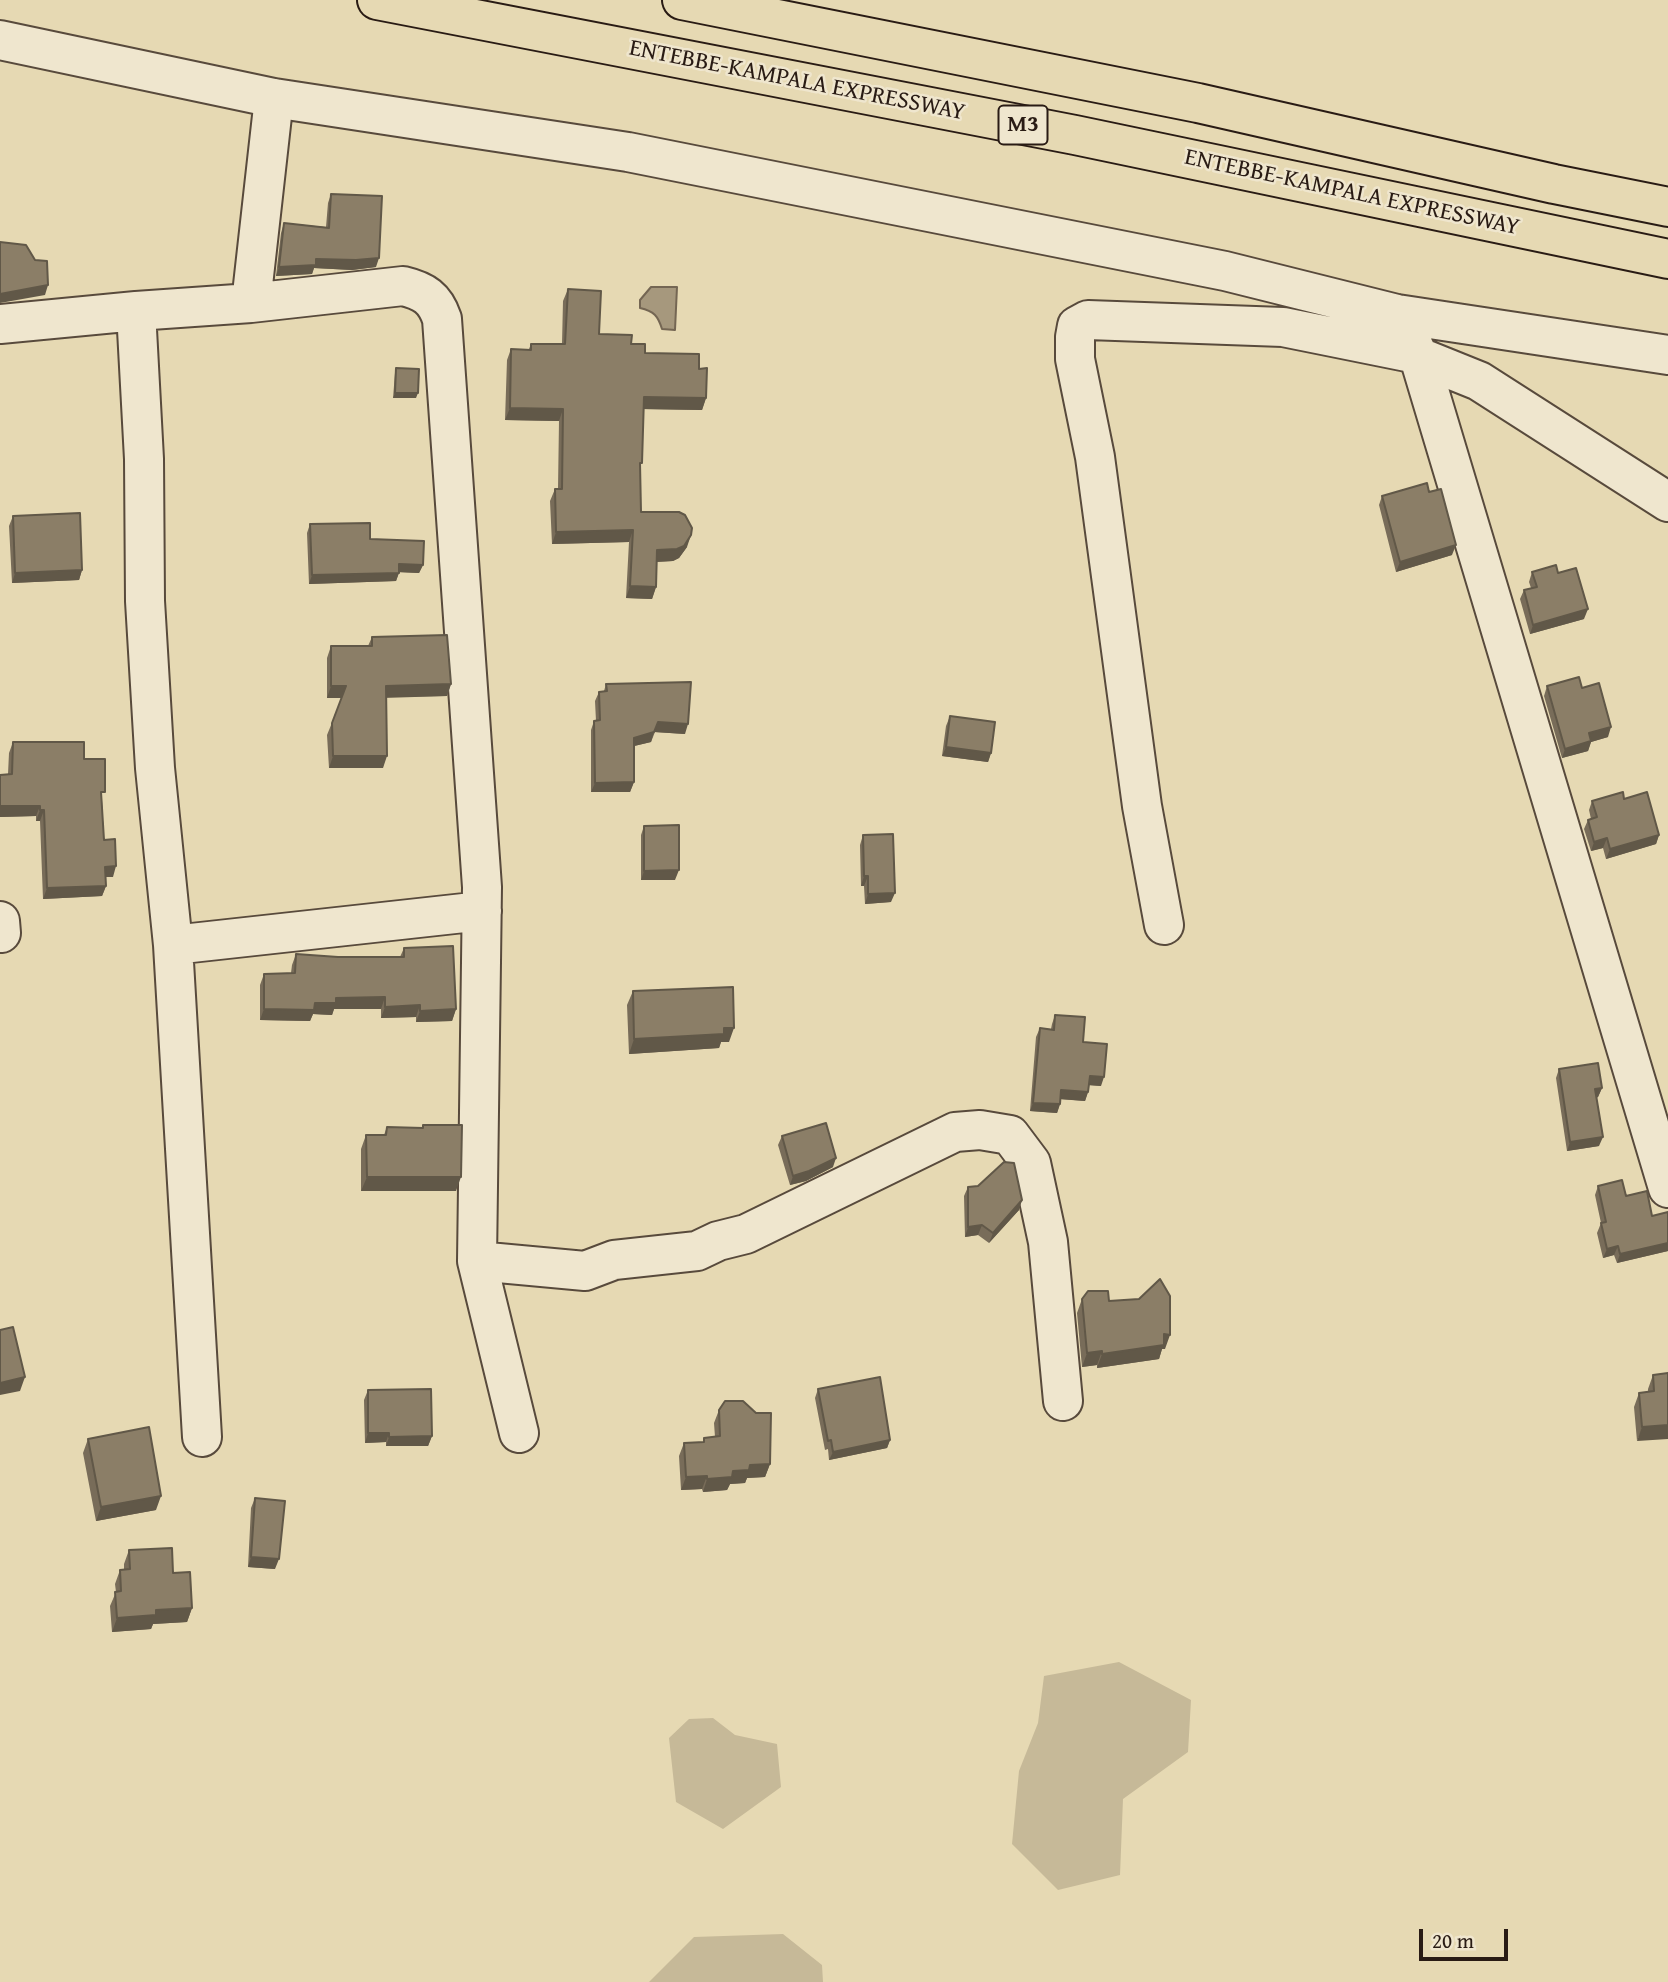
<!DOCTYPE html>
<style>
body{margin:0}
#map{position:relative;width:1668px;height:1982px;overflow:hidden;background:#e6d9b3;font-family:"Gentium Book Plus",serif}
canvas{display:block}
.scale{position:absolute;left:1419px;top:1929px;width:89px;height:32px;box-sizing:border-box;border:4px solid #291b14;border-top:0;padding-left:9px;font-size:21px;line-height:24px;white-space:nowrap;color:#291b14;-webkit-text-stroke:5px #efe6ce;paint-order:stroke}
</style>
<div id="map">
<canvas width="1668" height="1982"></canvas>
<div class="scale">20 m</div>
</div>
<script>
const g = document.querySelector('canvas').getContext('2d');
g.lineJoin = 'round';
function fillPath(path, color) {
  g.fillStyle = color;
  g.fill(path, 'evenodd');
}
function trace(path, color, width, dash) {
  g.strokeStyle = color;
  g.lineWidth = width;
  g.lineCap = dash ? 'butt' : 'round';
  g.setLineDash(dash || []);
  g.stroke(path);
}
function write(font, color, halo, rows, align = 'center') {
  g.font = font + ' "Gentium Book Plus",serif';
  g.lineWidth = 5;
  g.setLineDash([]);
  g.textBaseline = 'middle';
  g.strokeStyle = halo;
  g.fillStyle = color;
  for (const [text, x, y, turn = 0] of rows) {
    g.save();
    g.translate(x, y);
    g.rotate((+turn || 0) * Math.PI / 180);
    g.textAlign = isNaN(turn) ? turn : align;
    if (halo) g.strokeText(text, 0, 0);
    g.fillText(text, 0, 0);
    g.restore();
  }
}
fillPath(new Path2D(`
 M1119,1662L1191,1700L1188,1752L1123,1799L1120,1875L1058,1890L1012,1844L1019,1771L1038,1723L1044,1676Z
 M713,1718L735,1735L777,1744L781,1787L723,1829L676,1802L669,1738L689,1719Z
 M783,1934L822,1965L823,1982H649L694,1937Z`), '#c6b998');
const water = new Path2D(`
 M651,287H677L675,330L662,329C658,316 654,311 640,308V300Z`);
fillPath(water, '#a6987d');
trace(water, '#746653', 2);
const minor = new Path2D(`
 M0,40L274,98L628,152L1225,271L1397,314L1668,355
 M251,303L274,98
 M136,311L144,459L145,601L155,768L173,945L202,1437
 M0,324L136,311L251,303L403,286C424,291 435,298 442,319L482,887L477,1261L519,1433
 M1411,341L1419,357L1668,1188
 M0,921L1,933
 M1164,925L1142,806L1095,457L1075,359V337L1077,326L1088,320L1283,327L1407,352L1479,381L1668,502
 M173,945L482,911
 M477,1261L585,1271L614,1260L697,1251L718,1241L746,1234L955,1132L980,1130L1010,1135L1031,1163L1048,1242L1063,1401`);
const highway = new Path2D(`
 M377,0L1075,135L1668,259
 M682,0L1198,103L1554,184L1668,207`);
trace(minor, '#584a3c', 42);
trace(highway, '#291b14', 42);
trace(minor, '#efe6ce', 38);
trace(highway, '#e6d9b3', 38);
fillPath(new Path2D(`
 M331,194L376,267L352,270L314,268L312,274L276,276L281,233L284,223L326,227L328,203Z
 M568,289L599,334L631,344L645,353L699,369L706,398L702,410L644,409L640,468L641,512L687,547L679,558L673,561L657,562L656,587L652,599L626,598L629,542L552,544L550,501L555,489H558L559,421L505,420L507,360L511,349H529L531,344H562L563,301Z
 M396,368L416,398H393L395,373Z
 M1382,496L1452,555L1396,572L1379,505Z
 M13,516L82,570L79,580L12,583L9,526Z
 M310,524L370,539L423,565L419,573L399,572L396,581L309,584L307,533Z
 M1532,572L1558,573L1584,619L1530,634L1520,599L1524,590L1531,588L1529,582Z
 M372,637L451,684L447,696L386,697L383,768H329L327,735L342,698H327V658L331,646H368Z
 M606,684L685,734L655,732L651,742L634,746V782L630,792H591V730L594,721H596L595,701L599,692L604,691Z
 M1547,686L1582,688L1608,737L1591,742L1588,751L1562,758L1544,696Z
 M950,716L991,753L988,762L942,756L946,726Z
 M13,742L84,759L102,800L104,840L113,877H105L106,886L102,896L43,899L40,821H36V816L0,817V775L8,774L9,753Z
 M1624,799L1659,835L1656,844L1606,859L1603,848L1591,851L1584,829L1588,820L1591,819L1589,810L1592,801Z
 M644,826L675,880H641V835Z
 M863,835L891,902L865,904L864,886H861L860,845Z
 M404,948L456,1009L452,1021L416,1022V1017L381,1018V1009H334L332,1015L313,1014L310,1021L260,1020V985L264,974L291,973L292,965L296,954L338,957H400Z
 M633,991L729,1042H721L719,1048L629,1054L627,1005Z
 M1055,1015L1083,1042L1101,1086L1089,1085L1088,1092L1085,1101L1061,1099L1060,1104L1057,1113L1030,1111L1036,1037L1040,1028L1051,1029L1052,1024Z
 M1559,1069L1602,1088L1598,1097L1596,1098L1599,1146L1567,1151L1556,1078Z
 M423,1125L456,1191H361V1149L366,1135H384L387,1127L422,1128Z
 M782,1136L833,1167L806,1181L790,1185L778,1145Z
 M1598,1186L1626,1196L1652,1216L1668,1212V1251L1617,1263L1614,1255L1603,1258L1597,1233L1601,1223L1595,1195Z
 M968,1187L1019,1210L989,1243L978,1235L965,1237L964,1196Z
 M1082,1299L1109,1301L1165,1349H1162L1159,1359L1097,1368V1365L1082,1367L1077,1313Z
 M1668,1373L1637,1441L1634,1407L1639,1393L1648,1392V1389L1653,1375Z
 M818,1389L890,1440L887,1448L829,1460L828,1449L825,1450L815,1398Z
 M368,1390L432,1436L428,1446H386V1442L365,1443L364,1400Z
 M719,1410L770,1464L765,1477L747,1478L745,1483L730,1484L727,1490L703,1492L702,1489L681,1490L679,1456L684,1443L703,1442L704,1438L715,1437L714,1423Z
 M88,1439L156,1510L96,1521L83,1453Z
 M255,1498L275,1569L248,1567L251,1508Z
 M129,1550L173,1573L192,1608L187,1622L153,1624L151,1629L112,1632L110,1606L116,1592L115,1584L120,1570H124V1564Z`), '#786c59');
fillPath(new Path2D(`
 M379,258L376,267L352,270L314,268L312,274L276,276L279,267L316,259Z
 M48,285L45,295L0,303V294Z
 M395,393H418L416,398H393Z
 M644,397L706,398L702,410L640,409Z
 M510,408L563,409L559,421L505,420Z
 M633,530L629,542L552,544L556,532Z
 M691,535L687,547L679,558L673,561L653,562L657,550Z
 M1456,545L1452,555L1396,572L1400,562Z
 M399,564L423,565L419,573L396,572Z
 M82,570L79,580L12,583L15,573Z
 M399,573L396,581L309,584L312,575Z
 M630,586L656,587L652,599L626,598Z
 M1588,609L1584,619L1530,634L1533,625Z
 M451,684L447,696L382,698L386,686Z
 M331,686H346L342,698H327Z
 M658,722L688,724L685,734L654,732Z
 M1611,727L1608,737L1591,742L1588,751L1562,758L1565,749L1589,733Z
 M654,732L651,742L630,747L634,738Z
 M946,747L991,753L988,762L942,756Z
 M333,756H387L383,768H329Z
 M634,782L630,792H591L595,783Z
 M0,806H40L36,816L0,817Z
 M40,810H44L40,821H36Z
 M1659,835L1656,844L1606,859L1610,849Z
 M1607,838L1603,848L1591,851L1594,842Z
 M116,866L113,877H101L105,867Z
 M679,870L675,880H641L644,871Z
 M864,876H868L864,886H861Z
 M106,886L102,896L43,899L47,888Z
 M895,893L891,902L865,904L868,894Z
 M385,997L381,1009H334L332,1015L313,1014L310,1021L260,1020L264,1009L336,998Z
 M420,1005L416,1017L381,1018L385,1007Z
 M456,1009L452,1021L416,1022L420,1011Z
 M724,1028H734L729,1042H721L719,1048L629,1054L634,1039Z
 M1090,1076L1104,1077L1101,1086L1087,1085Z
 M1602,1088L1598,1097L1592,1099L1595,1089Z
 M1061,1090L1088,1092L1085,1101L1058,1099Z
 M1033,1103L1060,1104L1057,1113L1030,1111Z
 M1603,1137L1599,1146L1567,1151L1570,1142Z
 M836,1158L833,1167L806,1181L790,1185L793,1176Z
 M367,1177H461L456,1191H361Z
 M1022,1200L1019,1210L989,1243L993,1233Z
 M982,1225L978,1235L965,1237L968,1227Z
 M1668,1243V1251L1617,1263L1620,1254Z
 M1618,1246L1614,1255L1603,1258L1607,1249Z
 M1164,1334L1170,1335L1165,1349H1162L1159,1359L1097,1368L1102,1354Z
 M1102,1351L1097,1365L1082,1367L1087,1353Z
 M25,1377L20,1391L0,1395V1383Z
 M1668,1425V1439L1637,1441L1642,1427Z
 M368,1433H389L386,1442L365,1443Z
 M432,1436L428,1446H386L389,1437Z
 M890,1440L887,1448L829,1460L833,1452Z
 M770,1464L765,1477L747,1478L745,1483L730,1484L727,1490L703,1492L707,1479L750,1465Z
 M707,1476L702,1489L681,1490L686,1477Z
 M161,1496L156,1510L96,1521L101,1507Z
 M251,1557L279,1559L275,1569L248,1567Z
 M192,1608L187,1622L153,1624L151,1629L112,1632L117,1618L156,1610Z`), '#615848');
const building = new Path2D(`
 M331,194L382,196L379,258L356,260L316,259V265L279,267L284,223L329,228Z
 M0,242L26,245L35,260L47,261L48,285L0,294Z
 M568,289L601,291L599,334L632,335L631,344H645V353L699,354V369L707,368L706,398L644,397L642,463H640L641,512H679L685,515L692,528L691,535L684,546L677,549L657,550L656,587L630,586L633,530L556,532L555,489H562L563,409L510,408L511,349L531,350V344H565Z
 M396,368L419,369L418,393H395Z
 M1427,483L1429,492L1441,489L1456,545L1400,562L1382,496Z
 M80,513L82,570L15,573L13,516Z
 M370,523V539L424,541L423,565L399,564V573L312,575L310,524Z
 M1556,565L1558,573L1576,568L1588,609L1533,625L1524,590L1537,587L1532,572Z
 M447,635L451,684L386,686L387,756H333L332,723L346,686H331V646H372V637Z
 M1579,677L1582,688L1599,683L1611,727L1589,733L1591,741L1565,749L1547,686Z
 M691,682L688,724L658,722L654,732L634,738V782L595,783L594,721L600,720L599,692L607,691L606,684Z
 M950,716L995,722L991,753L946,747Z
 M13,742H84V759H105V792H101L104,840L115,839L116,866L105,867L106,886L47,888L44,810H40V806H0V775L12,774Z
 M1623,792L1624,799L1647,792L1659,835L1610,849L1607,838L1594,842L1588,820L1597,817L1592,801Z
 M679,825V870L644,871V826Z
 M893,834L895,893L868,894V876H864L863,835Z
 M453,946L456,1009L420,1011V1005L385,1007V997L336,998V1003H315L314,1010L264,1009V974L295,973L296,954L338,957H404V948Z
 M733,987L734,1028H724V1034L634,1039L633,991Z
 M1055,1015L1085,1017L1083,1042L1107,1044L1104,1077L1090,1076L1088,1092L1061,1090L1060,1104L1033,1103L1040,1028L1054,1030Z
 M1598,1063L1602,1088L1595,1089L1603,1137L1570,1142L1559,1069Z
 M826,1123L836,1158L809,1171L793,1176L782,1136Z
 M423,1125H462L461,1177H367L366,1135H386L387,1127L423,1128Z
 M1004,1162L1014,1163L1022,1200L993,1233L982,1225L968,1227V1187L978,1186Z
 M1622,1180L1626,1196L1647,1191L1652,1216L1668,1212V1243L1620,1254L1618,1246L1607,1249L1601,1223L1606,1222L1598,1186Z
 M1160,1279L1170,1296V1335L1164,1334V1345L1102,1354V1351L1087,1353L1082,1299L1088,1291H1108L1109,1301L1139,1299Z
 M13,1327L25,1377L0,1383V1330Z
 M1668,1373V1425L1642,1427L1639,1393L1654,1391L1653,1375Z
 M880,1377L890,1440L833,1452L831,1440L828,1441L818,1389Z
 M431,1389L432,1436L389,1437V1433H368V1390Z
 M725,1401H743L756,1413H771L770,1464L750,1465L749,1470L733,1471L732,1477L707,1479V1476L686,1477L684,1443L704,1442V1438L720,1436L719,1410Z
 M149,1427L161,1496L101,1507L88,1439Z
 M255,1498L285,1501L279,1559L251,1557Z
 M172,1548L173,1573L190,1572L192,1608L156,1610V1615L117,1618L115,1592L121,1591L120,1570L130,1569L129,1550Z`);
fillPath(building, '#8b7e67');
trace(building, '#615848', 2);
for (const [x, y, w] of [
 [1023,125,49]
]) {
  const box = new Path2D();
  box.roundRect(x - w / 2, y - 19.5, w, 39, 5);
  g.fillStyle = '#efe6ce';
  g.fill(box);
  trace(box, '#291b14', 2);
}
write('bold 23px', '#291b14', null, [
 ["M3",1023,125]
]);
write('24px', '#291b14', '#efe6ce', [
 ["ENTEBBE-KAMPALA EXPRESSWAY",797,81,11],
 ["ENTEBBE-KAMPALA EXPRESSWAY",1352,193,12]
]);
</script>
